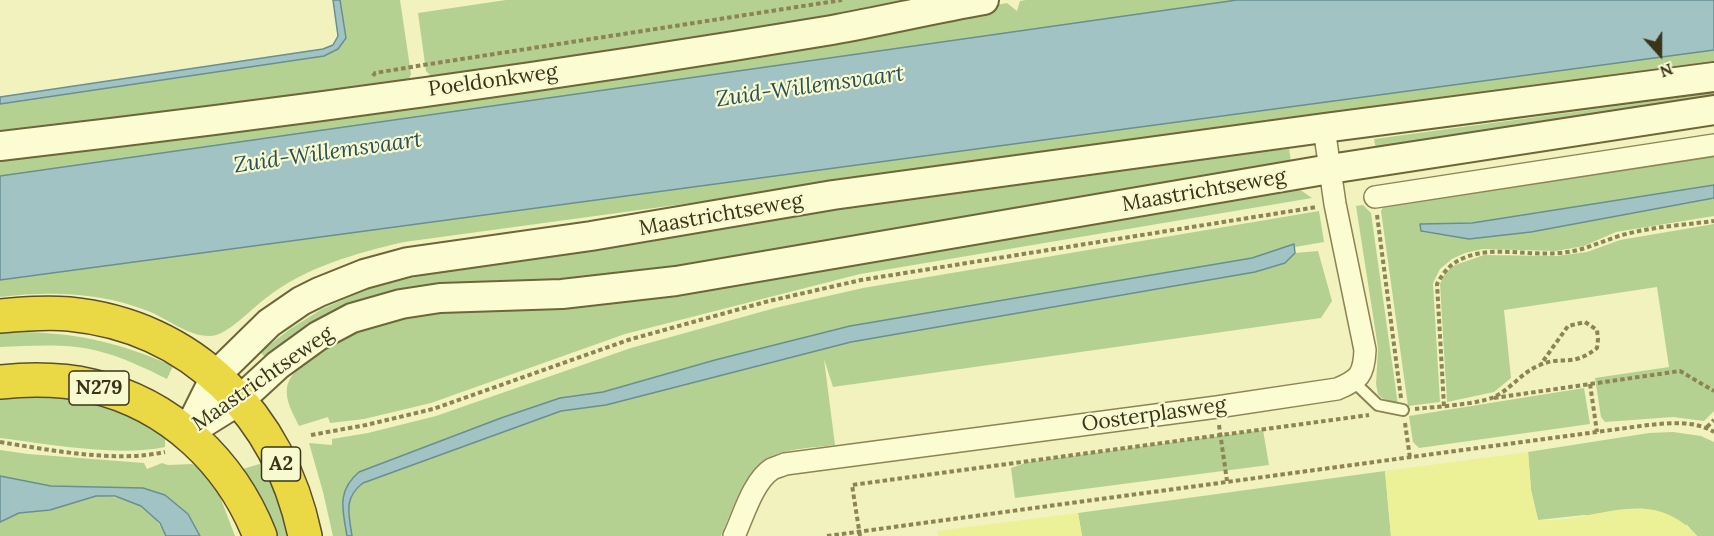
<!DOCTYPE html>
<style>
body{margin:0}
#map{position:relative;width:1714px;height:536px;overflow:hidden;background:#f1f2be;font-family:Lora,serif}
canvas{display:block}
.north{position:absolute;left:1630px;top:24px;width:60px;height:60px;-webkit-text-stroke:4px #f7f9ce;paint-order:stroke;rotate:159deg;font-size:16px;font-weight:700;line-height:24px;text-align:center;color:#3a341b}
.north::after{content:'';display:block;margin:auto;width:21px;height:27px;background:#3a341b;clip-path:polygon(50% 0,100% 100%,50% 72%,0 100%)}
</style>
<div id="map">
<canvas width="1714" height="536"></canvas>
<div class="north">N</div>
</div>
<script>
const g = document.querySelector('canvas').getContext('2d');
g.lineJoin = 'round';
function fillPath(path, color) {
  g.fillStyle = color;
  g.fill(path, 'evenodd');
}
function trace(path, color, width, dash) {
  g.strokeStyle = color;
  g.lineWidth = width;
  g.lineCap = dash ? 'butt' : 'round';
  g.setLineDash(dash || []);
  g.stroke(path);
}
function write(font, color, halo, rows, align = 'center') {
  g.font = font + ' Lora,serif';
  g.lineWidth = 4.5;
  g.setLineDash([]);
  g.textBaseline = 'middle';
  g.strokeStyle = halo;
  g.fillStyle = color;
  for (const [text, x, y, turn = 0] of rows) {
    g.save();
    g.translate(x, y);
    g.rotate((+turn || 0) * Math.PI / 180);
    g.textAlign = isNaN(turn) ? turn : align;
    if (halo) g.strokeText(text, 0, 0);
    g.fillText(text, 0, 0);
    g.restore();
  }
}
fillPath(new Path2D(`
 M340,0H400L411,74L409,79L402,83L0,136V104L324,56L346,38Z
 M506,0H922L832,18L438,76H431L426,71L418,13Z
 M1026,0H1237L0,176V152L934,18L1007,3L1017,11L1020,1Z
 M1714,50V64L404,242C357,253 305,267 266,298C252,308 228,335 211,336C189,337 168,319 148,311C100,292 50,291 0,297V280Z
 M1714,93V103L1377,155L1374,139Z
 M1289,149L1292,168L605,279L478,286L267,359L260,352L290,329L322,309L368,289L446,269L645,243L811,208L1135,165Z
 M1714,151V185L1472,223L1420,224L1422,232L1469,239L1531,232L1714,198V216L1616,232L1584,246L1556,251L1483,249L1465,253L1452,259L1440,269L1433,283L1440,402L1408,406L1381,211L1384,205Z
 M1294,189L1302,191L1312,198L860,274L625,334L431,403L364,419L330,423L328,417L299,426C293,413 285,401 287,387C289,377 296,371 303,365C338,333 387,322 432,312Z
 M1363,205L1371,213L1398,405L1382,398L1378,394L1376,384L1378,348L1356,206Z
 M1319,211L1324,242L1295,247L1294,244L1252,258L850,326L715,360L603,392L560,398L501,418L359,472C336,491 343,511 347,536H333L323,492L309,443L332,445V439L368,433L436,416L631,348L775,308L863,288Z
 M1714,224V411L1704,421L1673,417L1605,422L1601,417L1595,378L1669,367L1657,287L1504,310L1511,378L1494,392L1447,402L1440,284L1445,273L1455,265L1484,255L1556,256L1587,252L1620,240Z
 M1318,251L1332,301L1321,318L833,387L824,359L835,445C813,448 785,448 766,459C746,471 730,515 721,536H352C349,514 343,498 363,483L561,411L606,405L852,341L1255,272L1284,263L1295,253Z
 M28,332C82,334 123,344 173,366L167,379C145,368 122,357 98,351C66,343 32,346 0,347V333Z
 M1584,388L1590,424L1419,448L1413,442L1409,416Z
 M0,395C25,395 50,394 74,396C105,399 144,418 165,439V447C118,457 48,444 0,438Z
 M1263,430L1269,465L1015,498L1011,468L1028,462Z
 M1673,432L1701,436L1714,442V536H1697L1687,525L1584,515L1538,520L1531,490L1528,452L1649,433Z
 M0,450L28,454L144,463L147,469L162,463L168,465L192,464L198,467L219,494L235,536H200L188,514L77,487L51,486L0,476Z
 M263,463L277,495L289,536H272L236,471Z
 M1385,471L1391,536H1082L1078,513Z
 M96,496C127,496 153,506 166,536H0V522L19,513L50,510Z`), '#b5d191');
fillPath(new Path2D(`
 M1528,452L1531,490L1538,520C1595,524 1649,483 1697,536H1391L1385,471Z
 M1078,513L1082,536H938L937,531Z`), '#ecf198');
const water = new Path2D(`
 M333,0H340L346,38L338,49L324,56L0,104V97L323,49L333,45L338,36Z
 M1237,0H1714V50L0,280V176Z
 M1714,185V198L1531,232L1469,239L1421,231L1420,224L1472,223Z
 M1294,244L1295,253L1285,263L1255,272L851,342L606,405L561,411L363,483C343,498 349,514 352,536H347C343,511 336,491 359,472L501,418L560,398L603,392L715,360L850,326L1252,258Z
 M0,476L51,486L143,488L165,495L188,514L200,536H166L160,523L141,506L115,496H96L50,510L19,513L0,522Z`);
fillPath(water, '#a2c3c3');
trace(water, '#688f92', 1.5);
const lane = new Path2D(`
 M1354,382L1378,405L1403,410`);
const street = new Path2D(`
 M1375,197L1714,145
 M734,536C743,517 753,481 772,469C776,467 781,466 785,464L1217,407L1337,389C1359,380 1364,375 1365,350L1335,204L1324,128`);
const secondary = new Path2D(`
 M0,146C278,114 556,76 832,30C882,21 933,9 984,0
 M187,433L216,375L269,323L301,301L319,292L364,274L408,262L591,236L833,195L1324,128L1714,77
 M187,433L240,400L278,365L318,336L352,318L401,304L440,298L562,294L676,281L1330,169L1714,110`);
const highway = new Path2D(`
 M0,316C23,314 46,312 69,314C193,326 280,416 305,536
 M0,382C30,379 62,379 92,386C170,404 231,462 260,536`);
trace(lane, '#8d8455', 14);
trace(street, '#8d8455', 24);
trace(secondary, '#6e6538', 32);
trace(highway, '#5a4f2a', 36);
trace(new Path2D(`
 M373,76L375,73L417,66L842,0
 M1377,215L1401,398
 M1590,384L1597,432
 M1494,398L1680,371L1714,391
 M1444,406L1437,284C1444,271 1452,262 1466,257C1494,246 1528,256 1557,253C1581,252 1597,243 1619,236C1649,227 1683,225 1714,221
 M1415,409C1434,407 1479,404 1494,397C1511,389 1522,372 1540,365C1562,355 1572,368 1597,348L1598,339L1597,330L1585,322L1568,326L1541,364
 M1405,423L1410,458
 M1219,425L1227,481
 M1707,427L1714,420
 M311,435L366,425L433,409L628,340L769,301L861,280L1317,207
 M0,442C50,450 115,463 165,452
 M827,536L1648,425C1670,423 1694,420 1714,432
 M860,536L852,485L1369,415`), '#8d8455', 4, [4.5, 3]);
trace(lane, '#fbfcd2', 10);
trace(street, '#fbfcd2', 21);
trace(secondary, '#fbfcd2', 28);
trace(highway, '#ebd845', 33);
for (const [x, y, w] of [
 [99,388,60],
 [281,464,39]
]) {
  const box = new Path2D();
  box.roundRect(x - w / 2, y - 17, w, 34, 4.5);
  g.fillStyle = '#f7f9ce';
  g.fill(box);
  trace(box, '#3a341b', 1.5);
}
write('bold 20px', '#3a341b', null, [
 ["N279",99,388],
 ["A2",281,464]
]);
write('21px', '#3a341b', '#f7f9ce', [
 ["Poeldonkweg",493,81,-8],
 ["Maastrichtseweg",1204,191,-10],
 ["Maastrichtseweg",721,215,-10],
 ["Maastrichtseweg",263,379,-35],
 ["Oosterplasweg",1154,415,-8]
]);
write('italic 22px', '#294f5c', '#f7f9ce', [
 ["Zuid-Willemsvaart",810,87,-8],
 ["Zuid-Willemsvaart",328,153,-8]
]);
</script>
